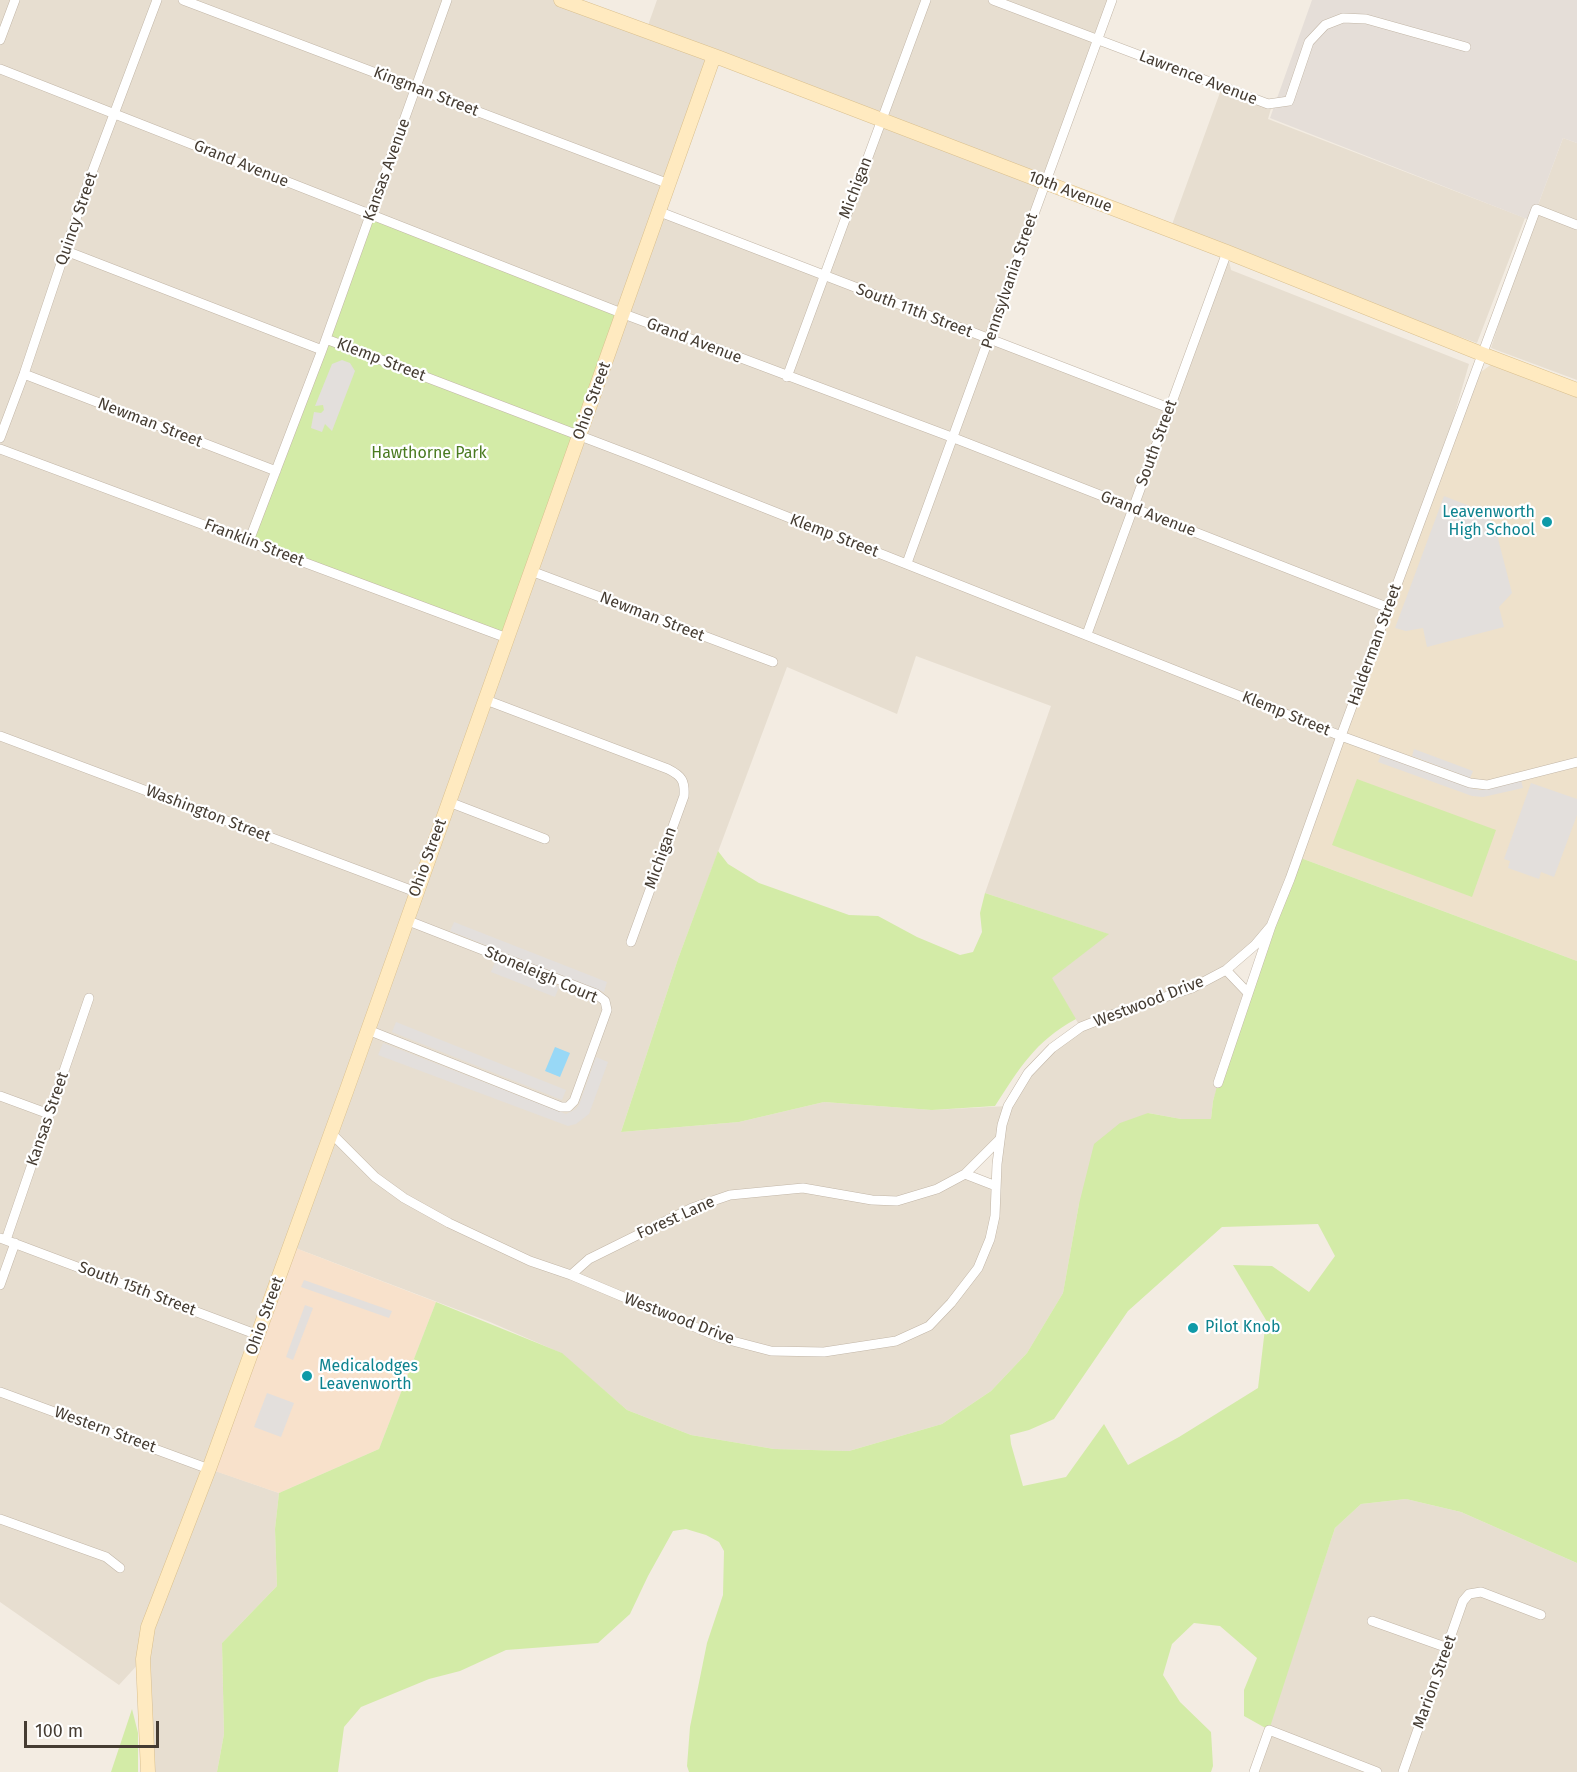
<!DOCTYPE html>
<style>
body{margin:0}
#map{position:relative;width:1577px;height:1772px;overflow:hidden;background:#f3ece2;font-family:"Fira Sans",sans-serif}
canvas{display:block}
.scale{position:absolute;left:24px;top:1721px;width:135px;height:27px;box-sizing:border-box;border:3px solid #453c32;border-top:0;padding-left:8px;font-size:18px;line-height:21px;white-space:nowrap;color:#453c32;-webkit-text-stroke:4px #fff;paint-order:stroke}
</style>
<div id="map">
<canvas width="1577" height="1772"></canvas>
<div class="scale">100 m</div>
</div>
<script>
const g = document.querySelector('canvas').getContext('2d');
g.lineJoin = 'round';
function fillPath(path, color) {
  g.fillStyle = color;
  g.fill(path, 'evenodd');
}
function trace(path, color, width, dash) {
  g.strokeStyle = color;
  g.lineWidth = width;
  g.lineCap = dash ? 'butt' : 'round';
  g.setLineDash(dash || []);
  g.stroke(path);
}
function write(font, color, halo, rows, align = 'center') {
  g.font = font + ' "Fira Sans",sans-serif';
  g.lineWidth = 4.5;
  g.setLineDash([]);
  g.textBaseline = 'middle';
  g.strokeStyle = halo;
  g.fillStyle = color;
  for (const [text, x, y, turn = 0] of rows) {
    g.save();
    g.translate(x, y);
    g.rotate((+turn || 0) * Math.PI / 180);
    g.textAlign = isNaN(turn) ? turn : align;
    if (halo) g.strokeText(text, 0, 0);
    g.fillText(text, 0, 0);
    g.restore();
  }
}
fillPath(new Path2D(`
 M0,0H561L646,31L657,0H1112L989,339L1169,408L1227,252L1170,230L1222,87L1272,105L1268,119L1525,218L1477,343L1227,252L1231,270L1469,364L1434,485L1271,926L1227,970L1248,993L1213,1101L1211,1119H1181L1148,1113L1079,1204L1063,1293L1027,1353L991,1391L942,1424L849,1451L774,1449L691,1435L627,1410L561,1353L490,1322L290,1246L210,1469L279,1493L275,1529L277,1586L222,1643L224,1734L217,1772H148L142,1660L119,1685L0,1602ZM715,56L881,121L823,276L660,212ZM916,656L1051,706L985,893L1108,934L1051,978L1081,1028L1028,1073L1008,1106L932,1110L824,1102L739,1122L621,1132L678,959L787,667L897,714ZM999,1141L996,1186L965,1174Z
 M1563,138L1577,143V380L1491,348L1532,221Z
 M1406,1499L1461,1512L1577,1563V1772H1254L1335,1528L1361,1504Z`), '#e7ded0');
fillPath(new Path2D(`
 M290,1246L436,1302L379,1449L279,1493L209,1469Z`), '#f8e1cb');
fillPath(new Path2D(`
 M1312,0H1577V143L1563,138L1532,221L1270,118Z`), '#e5ded8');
fillPath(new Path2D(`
 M1493,363L1577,395V961L1298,857L1434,485L1481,372Z`), '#eee1cb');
fillPath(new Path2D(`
 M371,216L624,314L507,638L249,541Z
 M1357,779L1496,830L1472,897L1332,845Z
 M718,851L728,864L759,883L849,915L878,916L917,937L960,955L973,952L982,932L980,913L985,893L1109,934L1052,978L1076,1019C1034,1042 1020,1068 995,1106L932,1110L824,1102L739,1122L621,1132L678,959Z
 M1298,857L1577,961V1563L1461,1512L1406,1499L1361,1504L1335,1528L1269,1730L1244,1716V1690L1257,1658L1220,1626L1194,1623L1172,1644L1163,1675L1180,1702L1211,1732L1213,1766L1211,1772H689L687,1766L690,1727L707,1643L723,1595L724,1551L719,1542L706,1535L686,1529L673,1531L648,1576L630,1614L598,1643L506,1650L460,1671L429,1679L361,1707L344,1727L338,1772H217L224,1734L222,1643L277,1586L275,1529L279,1493L379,1449L436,1302L562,1353L627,1410L691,1435L774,1449L849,1451L942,1424L991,1391L1027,1353L1063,1293L1079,1204L1094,1144L1120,1123L1148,1113L1181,1119H1211L1213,1101L1218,1083ZM1318,1224L1335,1256L1309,1292L1272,1266L1233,1265L1266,1320L1258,1388L1179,1437L1128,1465L1104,1424L1066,1477L1023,1486L1011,1444L1010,1435L1029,1430L1054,1419L1128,1311L1222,1227Z
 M132,1709L138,1733V1772H111Z`), '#d3eba7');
fillPath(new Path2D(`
 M342,360L350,363L355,371L332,431L325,424L322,432L311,428L314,412L321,413L324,410L323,405L315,406L332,364Z
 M1444,496L1480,510L1494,523L1512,593L1499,607L1504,627L1427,647L1423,628L1406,631L1395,628Z
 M1414,749L1473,771L1470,778L1412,756Z
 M1381,755L1471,788L1480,790L1521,780L1523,788L1483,797L1472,796L1378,762Z
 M1531,783L1577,799V815L1554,877L1541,872L1539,879L1508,868L1510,861L1504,859Z
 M454,922L607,982L604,992L450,931Z
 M495,962L559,987L555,997L491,972Z
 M396,1022L566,1090L562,1100L392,1032Z
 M383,1043L566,1114L576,1109L579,1105L596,1057L608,1062L589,1114L576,1124L568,1126L378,1055Z
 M304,1280L392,1311L389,1318L301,1287Z
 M305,1305L313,1308L293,1360L286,1357Z
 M267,1393L294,1403L281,1437L254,1427Z`), '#e3dfdc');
fillPath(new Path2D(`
 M555,1047L570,1053L560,1077L545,1071Z`), '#98d8f6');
const street = new Path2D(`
 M183,0L669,184
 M993,0L1268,104L1289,101L1309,42L1325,25L1343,18L1366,19L1466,47
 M0,40L15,0
 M0,69L624,314L954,438L1389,608
 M660,212L1169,408
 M66,251L322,350
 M326,339L646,461L1341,736L1470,783L1487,785L1577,762
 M24,374L276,471
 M787,377L926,0
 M0,438L24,374L88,183L157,0
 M0,449L507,638
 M249,541L322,350L447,0
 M907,563L1112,0
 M531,571L773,662
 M1087,634L1227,252
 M486,700L668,769C682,776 685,781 684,796L631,942
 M0,736L416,892
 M449,802L545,839
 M1226,970L1248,993
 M368,1030L561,1107H568L574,1101L607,1010L605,1001L596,994L406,920
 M1218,1083L1271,926L1290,879L1341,736L1536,209L1577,225
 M0,1096L49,1114
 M331,1133L375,1177L404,1198L449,1223L530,1261L571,1275L721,1338L771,1351L824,1352L896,1341L929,1326L951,1303L978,1268L990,1239L995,1216L997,1164L1002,1125L1008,1106L1028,1073L1052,1048L1081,1027L1114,1014L1192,988L1226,970L1255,945L1271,926
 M965,1174L996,1186
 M0,1238L258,1335
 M6,1240L89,998
 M571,1275L589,1259L692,1208L730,1195L803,1188L872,1200L897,1201L937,1189L965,1174L999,1140
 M0,1285L15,1243
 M0,1392L209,1469
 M0,1519L106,1557L120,1568
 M1372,1621L1448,1648
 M1254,1772L1269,1730L1377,1772
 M1403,1772L1463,1601L1469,1594L1481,1592L1541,1615`);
const secondary = new Path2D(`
 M561,0L720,58L1227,252L1482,354L1577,390
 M148,1772L143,1659L148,1627L209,1469L346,1092L714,56`);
trace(street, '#c2b6a7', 10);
trace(secondary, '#dac08f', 15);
trace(street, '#fff', 9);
trace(secondary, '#ffeac0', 14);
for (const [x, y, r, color] of [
 [1547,522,6,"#0f9aa8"],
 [1193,1328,6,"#0f9aa8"],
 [307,1376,6,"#0f9aa8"]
]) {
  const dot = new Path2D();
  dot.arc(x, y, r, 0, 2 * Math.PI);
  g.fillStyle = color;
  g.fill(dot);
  trace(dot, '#fff', 2);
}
write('16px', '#453c32', '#fff', [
 ["Lawrence Avenue",1198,78,21],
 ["Kingman Street",426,92,21],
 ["Grand Avenue",241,164,22],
 ["Kansas Avenue",387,170,-70],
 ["Michigan",856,188,-69],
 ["10th Avenue",1070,192,21],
 ["Quincy Street",77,219,-71],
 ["Pennsylvania Street",1010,281,-71],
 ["South 11th Street",914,311,21],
 ["Grand Avenue",694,341,21],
 ["Klemp Street",381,360,21],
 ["Ohio Street",592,401,-70],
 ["Newman Street",150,423,21],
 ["South Street",1157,443,-70],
 ["Grand Avenue",1148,514,21],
 ["Klemp Street",834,536,21],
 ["Franklin Street",254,543,21],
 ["Newman Street",652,617,21],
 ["Halderman Street",1375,645,-70],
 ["Klemp Street",1286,714,22],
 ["Washington Street",208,814,21],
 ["Ohio Street",428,858,-70],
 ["Michigan",661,858,-70],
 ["Stoneleigh Court",541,975,23],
 ["Westwood Drive",1149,1002,-21],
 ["Kansas Street",48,1119,-71],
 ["Forest Lane",676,1218,-24],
 ["South 15th Street",137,1289,21],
 ["Ohio Street",265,1316,-70],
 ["Westwood Drive",679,1319,21],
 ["Western Street",105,1430,20],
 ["Marion Street",1435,1682,-70]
]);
write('16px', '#4b7b21', '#fff', [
 ["Hawthorne Park",429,454]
]);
write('16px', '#0d838f', '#fff', [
 ["Leavenworth",1535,513,"right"],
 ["High School",1535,531,"right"],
 ["Pilot Knob",1205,1328],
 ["Medicalodges",319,1367],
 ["Leavenworth",319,1385]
], 'left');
</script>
